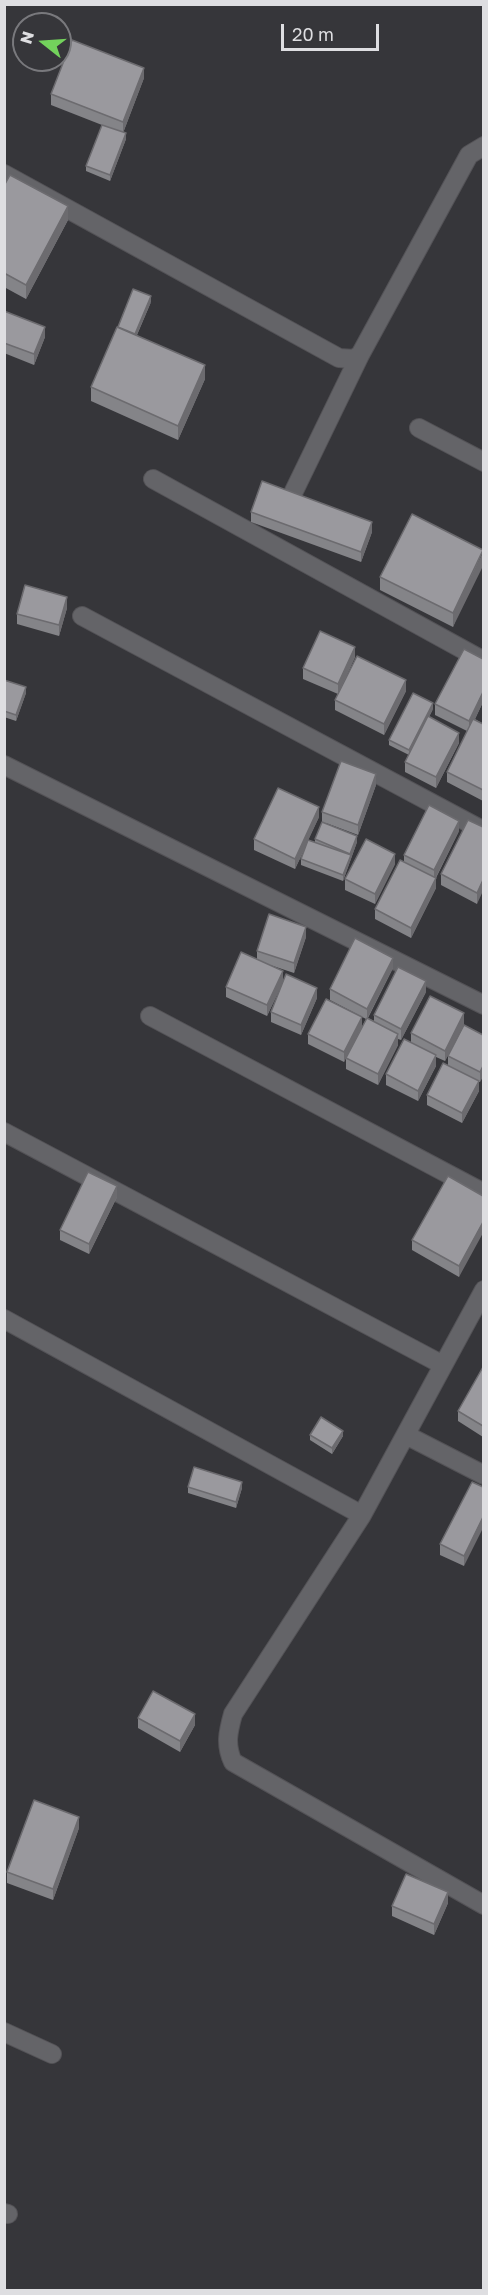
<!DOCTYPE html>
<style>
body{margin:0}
#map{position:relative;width:488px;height:2295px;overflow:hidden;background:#36363a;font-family:"Golos Text",sans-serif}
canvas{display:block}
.frame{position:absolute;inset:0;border:6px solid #dedee1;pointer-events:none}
.north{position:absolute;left:12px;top:12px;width:60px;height:60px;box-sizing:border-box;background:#36363a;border:2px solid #79797d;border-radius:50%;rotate:287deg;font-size:16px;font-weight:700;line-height:24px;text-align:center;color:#dedee1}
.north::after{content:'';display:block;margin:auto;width:21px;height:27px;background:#73d25c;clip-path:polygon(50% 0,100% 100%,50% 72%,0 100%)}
.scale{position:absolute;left:281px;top:24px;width:98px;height:27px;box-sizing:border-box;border:3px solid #dedee1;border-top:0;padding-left:8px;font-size:18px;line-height:21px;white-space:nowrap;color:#dedee1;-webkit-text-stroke:4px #36363a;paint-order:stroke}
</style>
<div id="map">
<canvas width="488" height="2295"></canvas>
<div class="frame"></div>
<div class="north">N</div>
<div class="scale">20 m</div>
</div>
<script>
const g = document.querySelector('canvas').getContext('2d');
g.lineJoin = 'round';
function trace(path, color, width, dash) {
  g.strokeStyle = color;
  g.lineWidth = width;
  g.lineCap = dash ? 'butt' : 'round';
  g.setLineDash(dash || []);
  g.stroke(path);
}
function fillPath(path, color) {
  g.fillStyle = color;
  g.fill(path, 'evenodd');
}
const street = new Path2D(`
 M4,174L339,358L354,359L360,355L469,155L484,146
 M419,428L484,462
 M153,479L484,661
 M294,491L360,355
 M82,616L484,831
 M4,765L484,1005
 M150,1016L484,1193
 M4,1132L443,1365
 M484,1290L362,1515L233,1714C228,1732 225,1745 233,1762L484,1905
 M4,1319L362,1515
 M406,1435L484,1475
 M4,2032L52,2054
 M4,2213L8,2214`);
trace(street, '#545357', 20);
trace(street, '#646468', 18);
fillPath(new Path2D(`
 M144,78L123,133L126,139L110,181L86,171V166L102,125L51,105V94Z
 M4,186L68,220L26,299L4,287Z
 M151,302L137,335L205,379L178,440L91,401V387Z
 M4,311L45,337L34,365L4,353Z
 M251,512L372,532L361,562L251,522Z
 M483,550L453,627L380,590V577Z
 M67,608L59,636L17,624V614Z
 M355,657L342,686L406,691L384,735L335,710V700L338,694L303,679V668Z
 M4,680L26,693L16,721L4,717Z
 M483,702L475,719L483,724V801L447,782V772L467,731L435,715V704Z
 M433,709L429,717L459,743L436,788L405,772V762L409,755L389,745V740Z
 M376,785L358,835L326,823L357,842L343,881L301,865V859L306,846L295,869L254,850V839L319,817L308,840L315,842V839L322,822V812Z
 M483,827L477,904L441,885V874Z
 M459,831L436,878V888L411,938L375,919V909L404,862V855Z
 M395,864L375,904L345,890V879Z
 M306,937L294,973L270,965L283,982L267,1016L226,997V987L257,960V951Z
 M393,968L368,1018L374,1021V1015L426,992L401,1040L398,1039V1045L378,1085L346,1069V1058L344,1062L308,1044V1034L362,1027L366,1019L330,1000V989Z
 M317,998L301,1035L271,1022V1012Z
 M464,1024L445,1061L436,1057V1066L418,1101L386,1085V1074L411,1042V1033Z
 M483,1035L480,1082H479V1091L462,1123L427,1105V1095L448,1065V1056Z
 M483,1196L459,1277L412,1250V1240Z
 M117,1197L89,1254L60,1240V1230Z
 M483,1367V1437L458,1421V1411Z
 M310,1435L343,1436L332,1454L310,1440Z
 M472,1482L464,1566L440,1555V1544Z
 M188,1487L242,1488L236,1508L188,1493Z
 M138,1718L195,1725L180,1752L138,1728Z
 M79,1828L53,1900L7,1883V1872Z
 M448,1903L434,1935L392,1916V1906Z`), '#848488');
fillPath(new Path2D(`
 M144,68V78L123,133V122Z
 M126,133V139L110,181V175Z
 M68,206V220L26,299V285Z
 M151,296V302L135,339V334Z
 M45,327V337L34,365V354Z
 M205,365V379L178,440V426Z
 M372,522V532L361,562V552Z
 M483,552V566L453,627V613Z
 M67,597V608L59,636V625Z
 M355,647V657L338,694V684Z
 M406,680V691L384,735V724Z
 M26,687V693L16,721V715Z
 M483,692V702L469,732V721Z
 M433,703V709L409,755V750Z
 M459,733V743L436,788V777Z
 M376,774V785L358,835V825Z
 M319,807V817L295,869V859Z
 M459,821V831L434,881V870Z
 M357,836V842L343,881V875Z
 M395,854V864L375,904V894Z
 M436,878V888L411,938V928Z
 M483,880V891L477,904V893Z
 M306,927V937L294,973V963Z
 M393,958V968L367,1019V1009Z
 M283,971V982L267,1016V1005Z
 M426,981V992L401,1040V1029Z
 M317,988V998L301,1035V1025Z
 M464,1013V1024L445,1061V1051Z
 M362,1017V1027L344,1062V1052Z
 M398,1034V1045L378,1085V1074Z
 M436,1055V1066L418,1101V1091Z
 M483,1066V1077L480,1082V1072Z
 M479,1081V1091L462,1123V1113Z
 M117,1186V1197L89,1254V1244Z
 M483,1222V1233L459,1277V1266Z
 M343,1431V1436L332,1454V1448Z
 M242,1482V1488L236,1508V1502Z
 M483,1517V1528L464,1566V1556Z
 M195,1714V1725L180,1752V1741Z
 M79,1817V1828L53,1900V1889Z
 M448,1892V1903L434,1935V1924Z`), '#6c6b6f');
const building = new Path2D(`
 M72,40L144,68L123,122L51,94Z
 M102,125L126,133L110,175L86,166Z
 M10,175L68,206L26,285L4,273V186Z
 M133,289L151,296L135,334L118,327Z
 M4,311L45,327L34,354L4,343Z
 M117,327L205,365L178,426L91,387Z
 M262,481L372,522L361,552L251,512Z
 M412,514L483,550L453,613L380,577Z
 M25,585L67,597L59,625L17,614Z
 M320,631L355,647L338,684L303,668Z
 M464,649L483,659V692L469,721L435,704Z
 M357,656L406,680L384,724L335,700Z
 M4,680L26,687L16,715L4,711Z
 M413,693L433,703L409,750L389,740Z
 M428,716L459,733L436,777L405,762Z
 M473,719L483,724V790L447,772Z
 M341,761L376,774L358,825L322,812Z
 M278,788L319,807L295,859L254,839Z
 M429,805L459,821L434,870L404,855Z
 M468,820L483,827V880L477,893L441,874Z
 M322,822L357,836L350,854L315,839Z
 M366,839L395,854L375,894L345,879Z
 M308,840L351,855L343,875L301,859Z
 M400,860L436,878L411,928L375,909Z
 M269,914L306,927L294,963L257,951Z
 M355,938L393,958L367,1009L330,989Z
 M241,952L283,971L267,1005L226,987Z
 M398,967L426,981L401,1029L374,1015Z
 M286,974L317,988L301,1025L271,1012Z
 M430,996L464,1013L445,1051L411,1033Z
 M326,999L362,1017L344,1052L308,1034Z
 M367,1018L398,1034L378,1074L346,1058Z
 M464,1025L483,1035V1066L480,1072L448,1056Z
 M404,1039L436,1055L418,1091L386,1074Z
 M443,1063L479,1081L462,1113L427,1095Z
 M88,1172L117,1186L89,1244L60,1230Z
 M448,1176L483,1196V1222L459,1266L412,1240Z
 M483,1367V1426L458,1411Z
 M321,1417L343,1431L332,1448L310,1435Z
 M194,1467L242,1482L236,1502L188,1487Z
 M472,1482L483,1487V1517L464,1556L440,1544Z
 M153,1691L195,1714L180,1741L138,1718Z
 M34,1800L79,1817L53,1889L7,1872Z
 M406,1874L448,1892L434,1924L392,1906Z`);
fillPath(building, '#9a999e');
trace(building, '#6c6b6f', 1.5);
</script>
